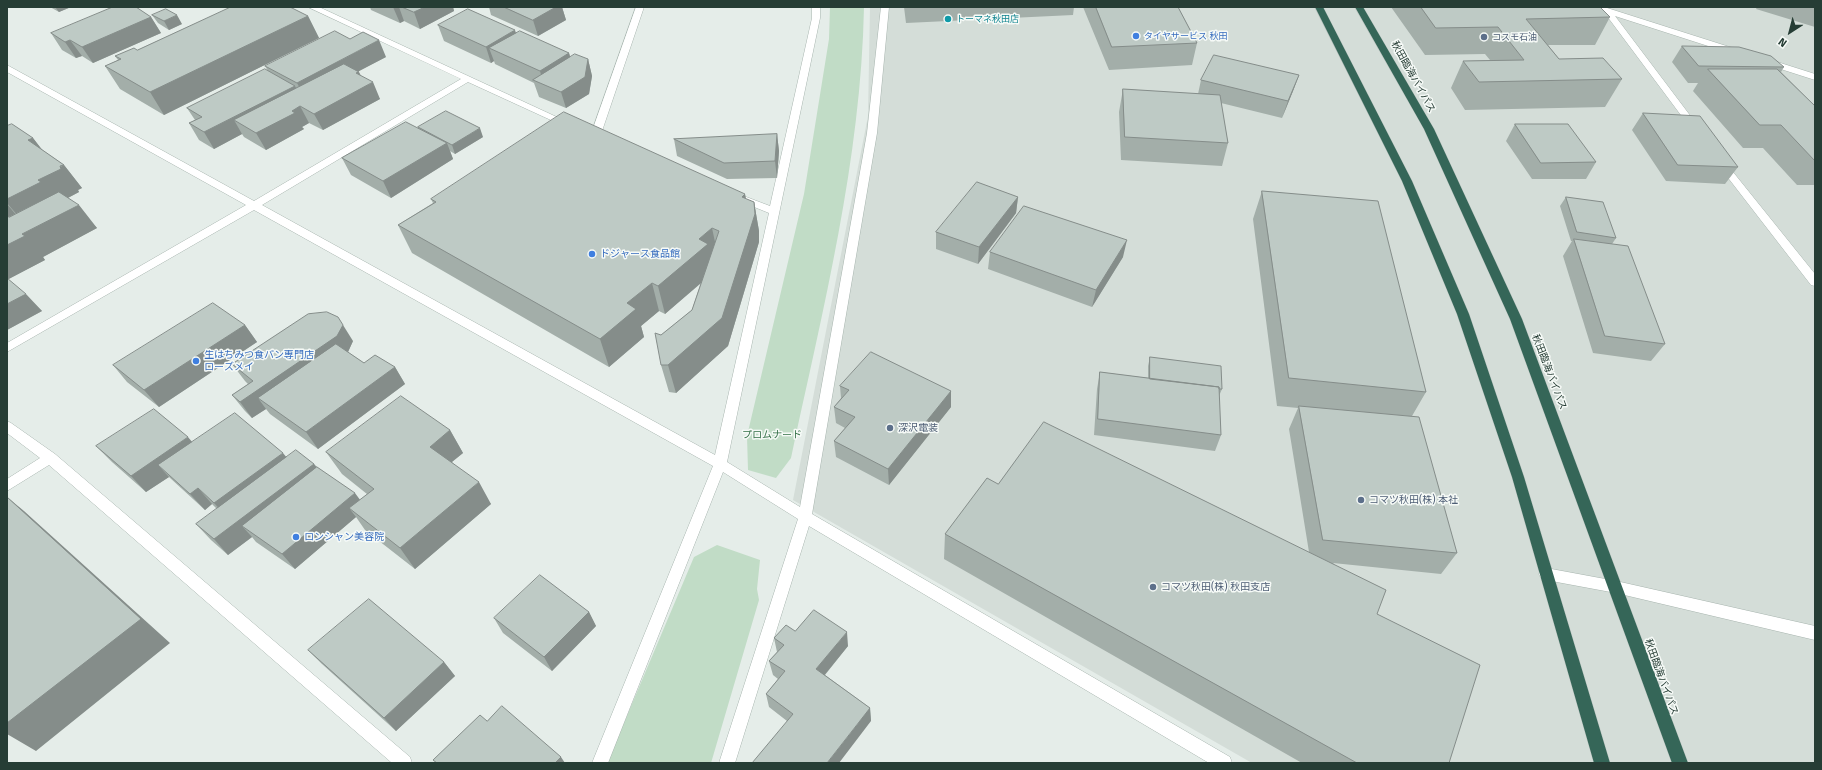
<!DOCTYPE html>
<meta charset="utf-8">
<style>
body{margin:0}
#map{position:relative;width:1822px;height:770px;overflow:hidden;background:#e5ede9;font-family:"Fira Sans",sans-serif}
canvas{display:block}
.frame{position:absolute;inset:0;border:8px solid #263d35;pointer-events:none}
.north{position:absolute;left:1770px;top:12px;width:40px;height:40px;-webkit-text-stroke:3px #f6faf7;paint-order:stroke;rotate:216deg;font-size:11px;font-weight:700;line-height:16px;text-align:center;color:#263d35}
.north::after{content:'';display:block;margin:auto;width:14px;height:18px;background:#263d35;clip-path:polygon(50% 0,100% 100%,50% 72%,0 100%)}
</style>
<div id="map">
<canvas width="1822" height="770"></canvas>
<div class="frame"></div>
<div class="north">N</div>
</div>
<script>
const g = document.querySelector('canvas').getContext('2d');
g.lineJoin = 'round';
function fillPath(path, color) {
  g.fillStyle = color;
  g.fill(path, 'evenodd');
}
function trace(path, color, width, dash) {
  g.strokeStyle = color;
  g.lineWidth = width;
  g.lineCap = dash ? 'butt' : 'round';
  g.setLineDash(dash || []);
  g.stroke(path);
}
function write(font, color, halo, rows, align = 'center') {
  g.font = font + ' "Fira Sans","Noto Sans JP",sans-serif';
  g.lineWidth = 3;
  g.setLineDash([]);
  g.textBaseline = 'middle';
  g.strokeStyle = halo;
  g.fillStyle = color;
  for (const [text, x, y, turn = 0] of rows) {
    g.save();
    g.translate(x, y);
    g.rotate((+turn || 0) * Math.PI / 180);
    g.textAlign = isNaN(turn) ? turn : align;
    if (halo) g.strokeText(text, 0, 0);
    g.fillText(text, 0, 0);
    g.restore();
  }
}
fillPath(new Path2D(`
 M870,7H1815V763H1252L793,500L868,116Z`), '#d4ddd8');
fillPath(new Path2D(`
 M830,7H864C861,160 823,309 791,458L776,478L748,470L747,436L804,194L829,39Z
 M717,545L760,560L757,589L759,600L711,763H607L694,557Z`), '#c1dcc6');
const minor = new Path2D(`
 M308,7H319L574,125L569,128L566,127L468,82L262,205L715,455L769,213L737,200L736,198L741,195L770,206L812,18V7H820V18L727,462L800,507L867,133L881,7H889L877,133L812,514L1230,757L1232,763H1209L809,526L735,763H719L798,519L723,472L608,763H592L713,466L254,210L7,352V343L246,205L7,72V65L254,201L461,79Z
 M636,7H644L600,137L595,140L592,139L590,137Z
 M1592,7H1604L1739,50V54H1733L1615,16L1698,126L1700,128L1698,130H1692L1604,12Z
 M1768,59L1815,74V80L1765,64V60Z
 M1722,161L1725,162L1815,274V286L1811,285L1719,166L1717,164L1719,162Z
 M7,421L11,423L55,454L410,757L412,763H392L49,465L7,491V479L40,458L7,433Z
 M1546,568L1616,581L1815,626V640L1616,593L1546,580L1541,578L1539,574L1541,570Z`);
const highway = new Path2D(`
 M1315,7H1323L1412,181L1469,314L1524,477L1610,763H1594L1512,477L1457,314L1402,181Z
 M1355,7H1363L1434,129L1522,319L1688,763H1672L1510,319L1424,129Z`);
trace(minor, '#a8b5af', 1);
trace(highway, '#c2c9c6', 1);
fillPath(minor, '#fff');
fillPath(highway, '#356658');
fillPath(new Path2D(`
 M50,7H71L59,12Z
 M370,7H453L454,11L420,29L404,21L400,23L371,10Z
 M489,7H562L566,20L538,36L491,15Z
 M904,7H1074L1073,15L906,23Z
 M1083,7H1178L1197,43L1192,65L1109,70Z
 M1391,7H1600L1610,17L1595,45H1548L1559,59L1622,79L1605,107L1465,110L1451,88L1463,61L1490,60L1485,54L1425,55Z
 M1757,7H1815V27L1756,9Z
 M152,15L182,24L169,30L158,23Z
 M308,16L319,38L164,115L120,89L105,66L118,60L115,56L137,50Z
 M151,17L161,33L93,63L82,56L76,58L62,50L51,33Z
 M438,25L516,33L569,53L570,57L588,59L592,76L589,94L566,108L539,97L534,83L495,64L494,61L491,63L444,41Z
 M1682,46L1784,67L1781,72L1815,106V185H1797L1763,148H1743L1693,91L1698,83H1688L1672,62Z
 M386,57L358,71L361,76L380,99L323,130L309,123L302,127L304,129L266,150L244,137L242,134L214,149L199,140L189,123L195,120L187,108L268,71L265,66Z
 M1299,75L1293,91L1282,118L1221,103L1228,143L1222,166L1121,160L1119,112L1123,89L1198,94L1201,80Z
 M1643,113L1738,167L1725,184L1666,181L1632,130Z
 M1515,124L1596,162L1586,179H1532L1506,141Z
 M7,126L33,138L41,149L64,165L82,188L78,190L79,192L68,198L97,228L43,257L45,260L8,279L42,311L7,330Z
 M418,127L483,137L455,154L450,151L453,159L391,198L351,175L342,158L418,128Z
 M777,134L779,151L777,178L727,179L677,156L674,139Z
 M1262,191L1426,392L1412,416L1457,553L1441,574L1333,563L1377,614L1449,763H1302L944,559L945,534L998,484L1309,552L1289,429L1298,408L1277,406L1253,219Z
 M745,194L746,199L754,202L759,231V242L728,346L676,393L669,392L661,365V335L692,310L701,282L665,314L659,311L641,326L644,337L609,367L412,253L398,225L433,203L431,199Z
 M1018,197L1016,213L978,264L936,249V232Z
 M1566,197L1616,238L1612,244L1665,344L1651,361L1593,353L1563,256L1572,241H1571L1560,206Z
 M990,252L1123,257L1092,307L988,269Z
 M245,325L257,342L159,407L127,382L113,365Z
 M353,341L348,352L364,363L395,367L405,384L318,449L270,414L266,409L252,418L245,411L232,395L248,384L245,381L232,364Z
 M1150,357L1222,389L1219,396L1221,435L1215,451L1094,435L1097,389L1100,372L1148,378V366Z
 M840,386L951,391V407L889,485L836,457L834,441L845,428L836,423L834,407L841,398Z
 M450,430L463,453L452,462L491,504L415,569L365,530L356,517L295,569L256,542L252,537L228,555L211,540L196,524L217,509L212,504L205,510L169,477L146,492L112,462L96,446L192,442L286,457L314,464L317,467L360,500L367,494L342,474L326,452Z
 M589,612L596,626L552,671L503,633L494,618Z
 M795,631L848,646L825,675L870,708L871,721H787L769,707L766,694L778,679L773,675L769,661L777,652L774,638Z
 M308,650L444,662L455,676L396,731L322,664Z`), '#a3aea9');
fillPath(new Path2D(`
 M55,7H71L59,12Z
 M393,7H399L404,21L400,23Z
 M425,7H453L454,11L420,29L414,12Z
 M556,7H562L566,20L538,36L533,20Z
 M177,15L182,24L169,30L164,21Z
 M308,16L319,38L164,115L150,92Z
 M151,17L161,33L93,63L82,47Z
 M515,30L520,46L489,48L494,61L491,63L486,47Z
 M70,40L82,56L76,58L65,42Z
 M379,40L386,57L306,99L297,83Z
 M569,53L574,70L544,85L540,71Z
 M588,59L592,76L589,94L566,108L561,92Z
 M359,72L366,86L373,82L380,99L323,130L314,114L356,73Z
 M1299,75L1293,91L1282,118L1288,101Z
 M295,86L303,102L234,120L242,134L214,149L204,132Z
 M300,106L309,123L302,127L304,129L266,150L256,133Z
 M480,128L483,137L455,154L452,145Z
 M777,134L779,151L777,178L775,161Z
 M33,138L51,161L28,140Z
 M447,143L453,159L391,198L383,181Z
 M64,165L82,188L78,190L79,192L58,203L24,223L7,203V199Z
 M745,194L750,222L742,197Z
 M1018,197L1016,213L978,264L979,247Z
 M754,202L759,231V242L728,346L676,393L668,365Z
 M7,204L22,222L7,218Z
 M79,205L97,228L43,257L45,260L7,280V245L22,234Z
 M712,228L718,256L714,272L665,314L658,286L699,239Z
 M1127,240L1123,257L1092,307L1096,290Z
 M652,283L659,311L641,326L644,337L609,367L600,339L627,303Z
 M26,294L42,311L7,330V304Z
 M245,325L257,342L159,407L144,390Z
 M343,325L353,341L348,352L258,398L266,409L252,418L240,402Z
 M395,367L405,384L318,449L306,432Z
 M951,391V407L889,485L888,469Z
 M450,430L463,453L443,469L430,447Z
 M188,437L202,454L158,465L169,477L146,492L131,476Z
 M283,453L296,469L228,518L214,503Z
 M314,464L326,480L242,526L252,537L228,555L214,539Z
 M479,482L491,504L415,569L400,548Z
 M198,488L212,504L205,510L190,494Z
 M355,493L366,508H349L356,517L295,569L282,554Z
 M7,497L24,511L170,643L36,751L7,734Z
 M589,612L596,626L552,671L544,657Z
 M847,632L848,646L818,683L816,669Z
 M444,662L455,676L396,731L384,718Z
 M870,708L871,721L839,763H827Z
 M561,757L565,763H555Z`), '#858d8a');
const building = new Path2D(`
 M113,7H136L151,17L82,47L70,40L65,42L51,33Z
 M231,7H290L308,16L150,92L105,66L121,59L115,56L134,48L137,50Z
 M402,7H425L414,12Z
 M504,7H556L533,20Z
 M1096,7H1178L1197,43L1112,47Z
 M1421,7H1600L1610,17L1526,19L1559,59L1603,58L1622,79L1479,82L1463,61L1524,60L1498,27L1436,28Z
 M166,9L177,15L164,21L152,15Z
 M468,9L515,30L486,47L438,25Z
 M335,31L350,39L363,32L379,40L297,83L265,66Z
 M520,31L569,53L540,71L489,48Z
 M1682,46L1739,47L1771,56L1784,67L1699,66Z
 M575,54L588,59L585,77L561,92L533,80Z
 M1214,55L1299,75L1288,101L1201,80Z
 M344,64L359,72L356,73L373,82L314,114L300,106L292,111L295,113L256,133L234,120Z
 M265,69L295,86L204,132L189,123L202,117L187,108Z
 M1708,69H1777L1815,106V161L1781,125H1760Z
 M1123,89L1220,95L1228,143L1125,137Z
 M446,111L480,128L452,145L418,127Z
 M564,112L745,194L742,197L754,202L755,214L722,318L668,365H661L655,333L661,335L692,310L719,231L712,228L699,239L708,244L658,286L652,283L627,303L636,309L600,339L398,225L436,202L431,199Z
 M1643,113L1700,116L1738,167L1678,165Z
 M406,122L447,143L383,181L342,158Z
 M12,124L33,138L28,140L64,165L60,166L61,169L38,180L41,182L7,199V126Z
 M1515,124H1568L1596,162L1541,163Z
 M777,134L775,161L724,163L674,139Z
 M977,182L1018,197L979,247L936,232Z
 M1262,191L1378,201L1426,392L1289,378Z
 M59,192L79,205L22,234L25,236L7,245V216L9,217Z
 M1566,197L1603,202L1616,238L1577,232Z
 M1024,206L1127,240L1096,290L990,252Z
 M1574,239L1628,246L1665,344L1605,336Z
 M7,278L26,294L7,304Z
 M213,303L245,325L144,390L113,365Z
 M327,312L338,317L343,325L337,336L240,402L232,395L253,381L232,364L308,314Z
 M336,344L364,363L375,355L395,367L306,432L258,398Z
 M871,352L951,391L888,469L834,441L855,417L834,407L849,390L840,386Z
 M1150,357L1221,366L1222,389H1219V387L1150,379Z
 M1100,372L1219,387L1221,435L1098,419Z
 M401,396L450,430L430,447L479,482L400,548L349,508L374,489L326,452Z
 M1299,406L1419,417L1457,553L1323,540Z
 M154,409L188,437L131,476L96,446Z
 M235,413L283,453L214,503L198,488L190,494L158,465Z
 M1044,422L1386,590L1377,614L1480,665L1449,763H1357L945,534L987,478L998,484Z
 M296,450L314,464L214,539L196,524Z
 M317,467L355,493L282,554L242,526Z
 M7,497L141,619L7,723Z
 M540,575L589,612L544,657L494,618Z
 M369,599L444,662L384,718L308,650Z
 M814,610L847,632L816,669L870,708L827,763H752L793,714L766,694L785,671L769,661L784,645L774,638L786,625L795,631Z
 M502,706L561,757L555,763H437L433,760L480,715L487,721Z`);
fillPath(building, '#becac5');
trace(building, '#858d8a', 1);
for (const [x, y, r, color] of [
 [948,19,4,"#0f9aa8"],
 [1136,36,4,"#3f7fe0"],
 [1484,37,4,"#5c6f8a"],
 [592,254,4,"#3f7fe0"],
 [196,361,4,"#3f7fe0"],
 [890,428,4,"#5c6f8a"],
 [1361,500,4,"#5c6f8a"],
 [296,537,4,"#3f7fe0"],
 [1153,587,4,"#5c6f8a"]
]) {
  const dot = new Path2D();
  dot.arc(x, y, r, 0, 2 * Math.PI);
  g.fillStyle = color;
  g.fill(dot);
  trace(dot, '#f6faf7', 1.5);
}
write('9px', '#0d838f', '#f6faf7', [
 ["トーマネ秋田店",956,19]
], 'left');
write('9px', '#366cbe', '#f6faf7', [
 ["タイヤサービス 秋田",1144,36]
], 'left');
write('9px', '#4e5e75', '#f6faf7', [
 ["コスモ石油",1492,37]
], 'left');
write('10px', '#263d35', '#f6faf7', [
 ["秋田臨海バイパス",1413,77,61],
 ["秋田臨海バイパス",1549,372,69],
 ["秋田臨海バイパス",1661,677,70]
]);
write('10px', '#366cbe', '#f6faf7', [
 ["ドジャース食品館",600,254],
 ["生はちみつ食パン専門店",204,355],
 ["ローズメイ",204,367],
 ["ロンシャン美容院",304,537]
], 'left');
write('10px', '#4e5e75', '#f6faf7', [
 ["深沢電装",898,428],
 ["コマツ秋田(株) 本社",1369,500],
 ["コマツ秋田(株) 秋田支店",1161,587]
], 'left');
write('10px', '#347047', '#f6faf7', [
 ["プロムナード",772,435]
]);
</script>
